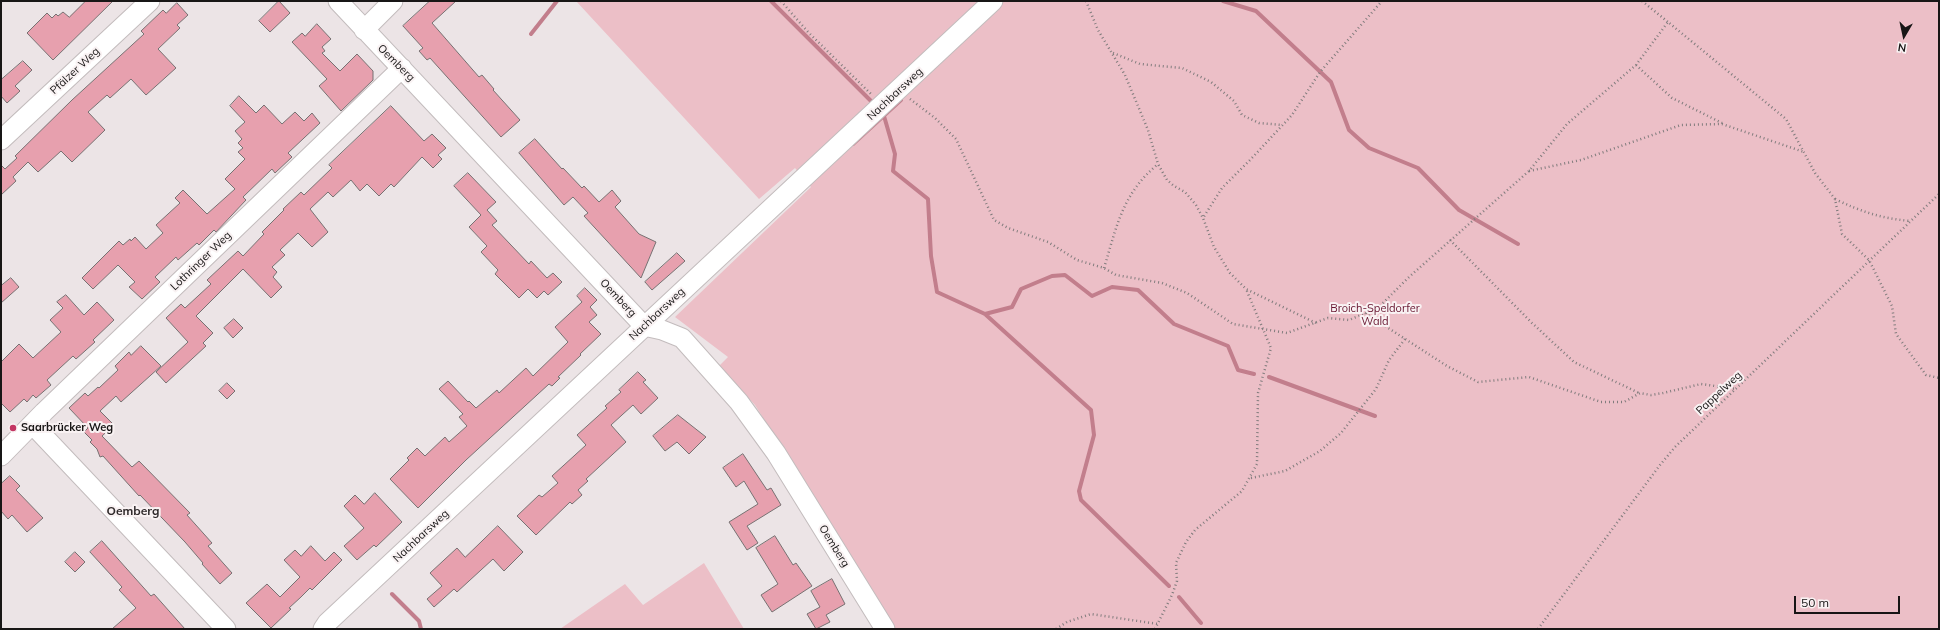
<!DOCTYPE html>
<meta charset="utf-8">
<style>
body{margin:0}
#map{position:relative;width:1940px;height:630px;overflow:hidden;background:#ece4e6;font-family:Mulish,sans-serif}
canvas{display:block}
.frame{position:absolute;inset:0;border:2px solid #181616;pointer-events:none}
.north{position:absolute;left:1884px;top:16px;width:40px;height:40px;-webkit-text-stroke:3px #f9f2f3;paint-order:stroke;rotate:189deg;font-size:11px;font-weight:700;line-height:16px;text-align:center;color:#181616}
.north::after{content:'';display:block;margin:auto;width:14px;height:18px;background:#181616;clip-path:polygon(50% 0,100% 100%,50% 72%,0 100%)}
.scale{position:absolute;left:1794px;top:596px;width:106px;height:18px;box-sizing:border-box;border:2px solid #181616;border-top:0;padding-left:5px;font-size:12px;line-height:14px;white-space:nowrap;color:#181616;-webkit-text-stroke:3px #f9f2f3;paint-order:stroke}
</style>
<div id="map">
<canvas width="1940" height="630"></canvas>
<div class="frame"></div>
<div class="north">N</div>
<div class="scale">50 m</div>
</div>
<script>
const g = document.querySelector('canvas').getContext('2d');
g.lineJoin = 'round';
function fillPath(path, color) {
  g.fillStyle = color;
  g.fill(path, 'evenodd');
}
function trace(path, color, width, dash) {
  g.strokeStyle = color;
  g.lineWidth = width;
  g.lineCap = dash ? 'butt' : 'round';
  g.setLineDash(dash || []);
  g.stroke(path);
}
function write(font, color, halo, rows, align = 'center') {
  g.font = font + ' Mulish,sans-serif';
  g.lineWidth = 4;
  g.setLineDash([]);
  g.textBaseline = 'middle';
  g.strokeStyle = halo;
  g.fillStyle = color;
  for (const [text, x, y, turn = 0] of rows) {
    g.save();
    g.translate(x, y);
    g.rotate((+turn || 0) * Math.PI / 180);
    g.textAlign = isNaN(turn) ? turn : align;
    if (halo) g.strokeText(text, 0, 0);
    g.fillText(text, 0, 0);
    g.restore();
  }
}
fillPath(new Path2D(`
 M576,1H1939V629H895L755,405L719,366L728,357L675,317L811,187L795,168L759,199Z
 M704,563L744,629H560L625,584L643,605Z`), '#ecbfc7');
trace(new Path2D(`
 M771,1L873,103
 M1223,1L1256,11L1331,82L1349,130L1369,148L1418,168L1459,210L1518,244
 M531,34L557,1
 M884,116L895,154L893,171L928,199L931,256L937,292L985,314L1091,410L1094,435L1079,491L1081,500L1169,586
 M853,144L901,100
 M985,314L1012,307L1021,289L1052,276L1065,275L1092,296L1112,287L1138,290L1174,324L1228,346L1238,370L1254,374
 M1269,377L1375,416
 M392,594L419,621L421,629
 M1179,597L1201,623`), '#c27e8c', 4);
const building = new Path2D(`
 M86,1H113L53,60L27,33L47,13L52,18L56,14L58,16L63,12L69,17Z
 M279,1L290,13L270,32L259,21Z
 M430,1H456L432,23L479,77L482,75L494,89L493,90L520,120L501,137L430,58L427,60L419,51L423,48L403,26Z
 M177,3L188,15L177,25L180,28L158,49L176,68L146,95L131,79L110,98L107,95L88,112L105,130L72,162L61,151L38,172L28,162L13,177L16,181L1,195V165L5,169L17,158L15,156L72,100L144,34L141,31L163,10L166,13Z
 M317,24L331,39L322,47L325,51L322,53L340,71L357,54L373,71V80L341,111L319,86L327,79L292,42L302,33L305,36Z
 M23,61L32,70L15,86L20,91L7,103L1,96V80Z
 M239,96L256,113L264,105L282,124L295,112L304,121L312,113L320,123L288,153L292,157L275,173L272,169L243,197L246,200L216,232L214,230L199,245L197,243L178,260L176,257L155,277L160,282L142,299L129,287L135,282L118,265L93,289L82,278L119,241L123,245L130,239L131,241L135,237L146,249L163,233L156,225L180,203L175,198L183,190L207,214L235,189L225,179L245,159L238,152L243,148L238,143L242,139L235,131L245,122L230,106Z
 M391,106L424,141L432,134L446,148L438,155L442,159L433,168L422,157L394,187L391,184L379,196L367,184L360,191L351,180L333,197L328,192L310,209L328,232L312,247L298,233L280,250L285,255L272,267L277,272L273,277L282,287L271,298L243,269L196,316L213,333L203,343L206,346L166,383L156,372L188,342L166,318L181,304L185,308L211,284L207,280L238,251L243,256L264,234L262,232L284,210L283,209L301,192L304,195L332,168L329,165Z
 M535,139L562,169L563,168L582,188L584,186L599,202L612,190L621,201L615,207L639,234L656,242L641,278L584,216L588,213L573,197L564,205L519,153Z
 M468,173L496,202L487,210L497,221L492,225L529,264L531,261L547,278L553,273L562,282L548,295L544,291L537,298L528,289L519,298L495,274L498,270L481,252L487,246L469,227L481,215L454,186Z
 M677,253L685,261L652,290L645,282Z
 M11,278L19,287L1,303V286Z
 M585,288L597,300L590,307L597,315L589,322L601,334L580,354L581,355L558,377L560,378L552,386L549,384L466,460L418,508L390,479L409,460L407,458L417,448L425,456L445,437L449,442L467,426L459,417L463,414L439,389L448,381L468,402L469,401L476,408L497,390L499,393L526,368L533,376L568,342L555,327L582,302L577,296Z
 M66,295L84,315L97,302L114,320L93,340L95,342L76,359L73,356L47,380L51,385L36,398L33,395L27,402L24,399L10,412L1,403V362L19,344L33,358L61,332L50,320L63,308L57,302Z
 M234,319L243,328L233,338L224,328Z
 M141,346L161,366L121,402L116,396L100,411L114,425L102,436L132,467L139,461L190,513L187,515L212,543L208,546L232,573L220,584L202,564L203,563L185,542L140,495L139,496L103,456L100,457L97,449L90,442L92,440L84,432L88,428L69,408L85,393L88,396L98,387L99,388L118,370L115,366L129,352L131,355Z
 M638,372L646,380L643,382L658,398L641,414L633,405L611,425L626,442L586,479L588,481L578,490L582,495L572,504L570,502L536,535L517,516L539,495L542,497L558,483L552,476L586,445L577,435L607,408L605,406L621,392L619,390Z
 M227,383L235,391L227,399L219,391Z
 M678,415L706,437L689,454L677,442L665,451L653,436Z
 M743,454L767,490L771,488L781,505L747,526L758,543L747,550L729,522L758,504L744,481L736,487L723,468Z
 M10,476L20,486L16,490L43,518L27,532L12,515L8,519L1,511V484Z
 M375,493L402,522L376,547L374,545L357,560L344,546L364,528L344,506L355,495L364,504Z
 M498,526L523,552L504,571L493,559L457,592L454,589L434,607L427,599L442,586L430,573L457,548L465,557Z
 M775,536L793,565L796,563L812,586L772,612L761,595L778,584L756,548Z
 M102,541L151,596L154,594L185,629H112L136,608L119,590L122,587L90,552Z
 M311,546L325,561L334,552L342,560L312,590L310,588L301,597L289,608L291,609L271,628L246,603L267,584L280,597L300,577L284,560L295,550L301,556Z
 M75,552L85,562L75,572L65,562Z
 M832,579L845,604L826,615L830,622L816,629L807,614L820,607L811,591Z`);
fillPath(building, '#e7a0ae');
trace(building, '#777172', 1);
const minor = new Path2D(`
 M338,1L644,326L662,330L682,338L739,402L776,453L885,629
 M364,30L393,1
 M1,140L150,1
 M33,425L226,629
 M1,456L44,412L402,68
 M323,629L327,623L993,1`);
trace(minor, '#c3bcbd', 21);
trace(new Path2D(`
 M781,1L808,32L871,94
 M1086,1L1098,30L1125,75L1148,130L1158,164L1167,180L1174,186L1185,192L1196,205L1203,218
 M1642,1L1668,22
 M1113,53L1140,64L1182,68L1211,82L1234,101L1242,115L1259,123L1282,125
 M1636,65L1672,98L1722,123
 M910,99L935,118L956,139L994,220L1008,228L1048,242L1077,260L1104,268L1116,275L1162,283L1187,293L1233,324L1287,333L1328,318L1349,320L1378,308L1409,277L1529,171L1567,124L1636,65L1668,22L1786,119L1815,173L1835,199L1842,234L1869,260L1892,306L1896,334L1926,375L1939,378
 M1529,171L1581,160L1681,125L1722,124L1804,152
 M1835,199C1862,212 1880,218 1910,221
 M1450,240L1532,323L1574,362L1639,393
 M1104,268C1117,226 1122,194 1158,164
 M1365,313L1447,366L1478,382L1529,377L1601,402H1624L1640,393L1651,395L1663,393L1701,384L1736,389
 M1316,323L1246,289L1230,273L1214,247L1203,218L1222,188L1251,159L1292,115L1320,72L1382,1
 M1251,478L1285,471L1320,451L1341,433L1376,389L1389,360L1405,339
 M1056,629L1067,622L1091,614L1158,624
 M1155,629L1172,595L1177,581L1176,563L1186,542L1195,530L1242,491L1257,464L1258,393L1271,348L1246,289
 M1538,629L1660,465L1675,447L1939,194`), '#817c7d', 2.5, [1, 3]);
trace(minor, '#fff', 19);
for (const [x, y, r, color] of [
 [13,428,4,"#c33663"]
]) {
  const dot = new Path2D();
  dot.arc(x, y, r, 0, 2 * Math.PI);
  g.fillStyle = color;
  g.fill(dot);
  trace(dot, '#f9f2f3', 1.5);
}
write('11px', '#181616', '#f9f2f3', [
 ["Oemberg",396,63,45],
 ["Pfälzer Weg",75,71,-43],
 ["Nachbarsweg",895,94,-43],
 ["Lothringer Weg",201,261,-44],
 ["Oemberg",618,298,47],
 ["Nachbarsweg",657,314,-43],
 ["Pappelweg",1719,393,-43],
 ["Nachbarsweg",421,536,-43],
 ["Oemberg",834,546,58]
]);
write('11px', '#671530', '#f9f2f3', [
 ["Broich-Speldorfer",1375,309],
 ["Wald",1375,322]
]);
write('bold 11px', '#181616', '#f9f2f3', [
 ["Saarbrücker Weg",21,428]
], 'left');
write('bold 12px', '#302b2c', '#f9f2f3', [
 ["Oemberg",133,511]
]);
</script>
